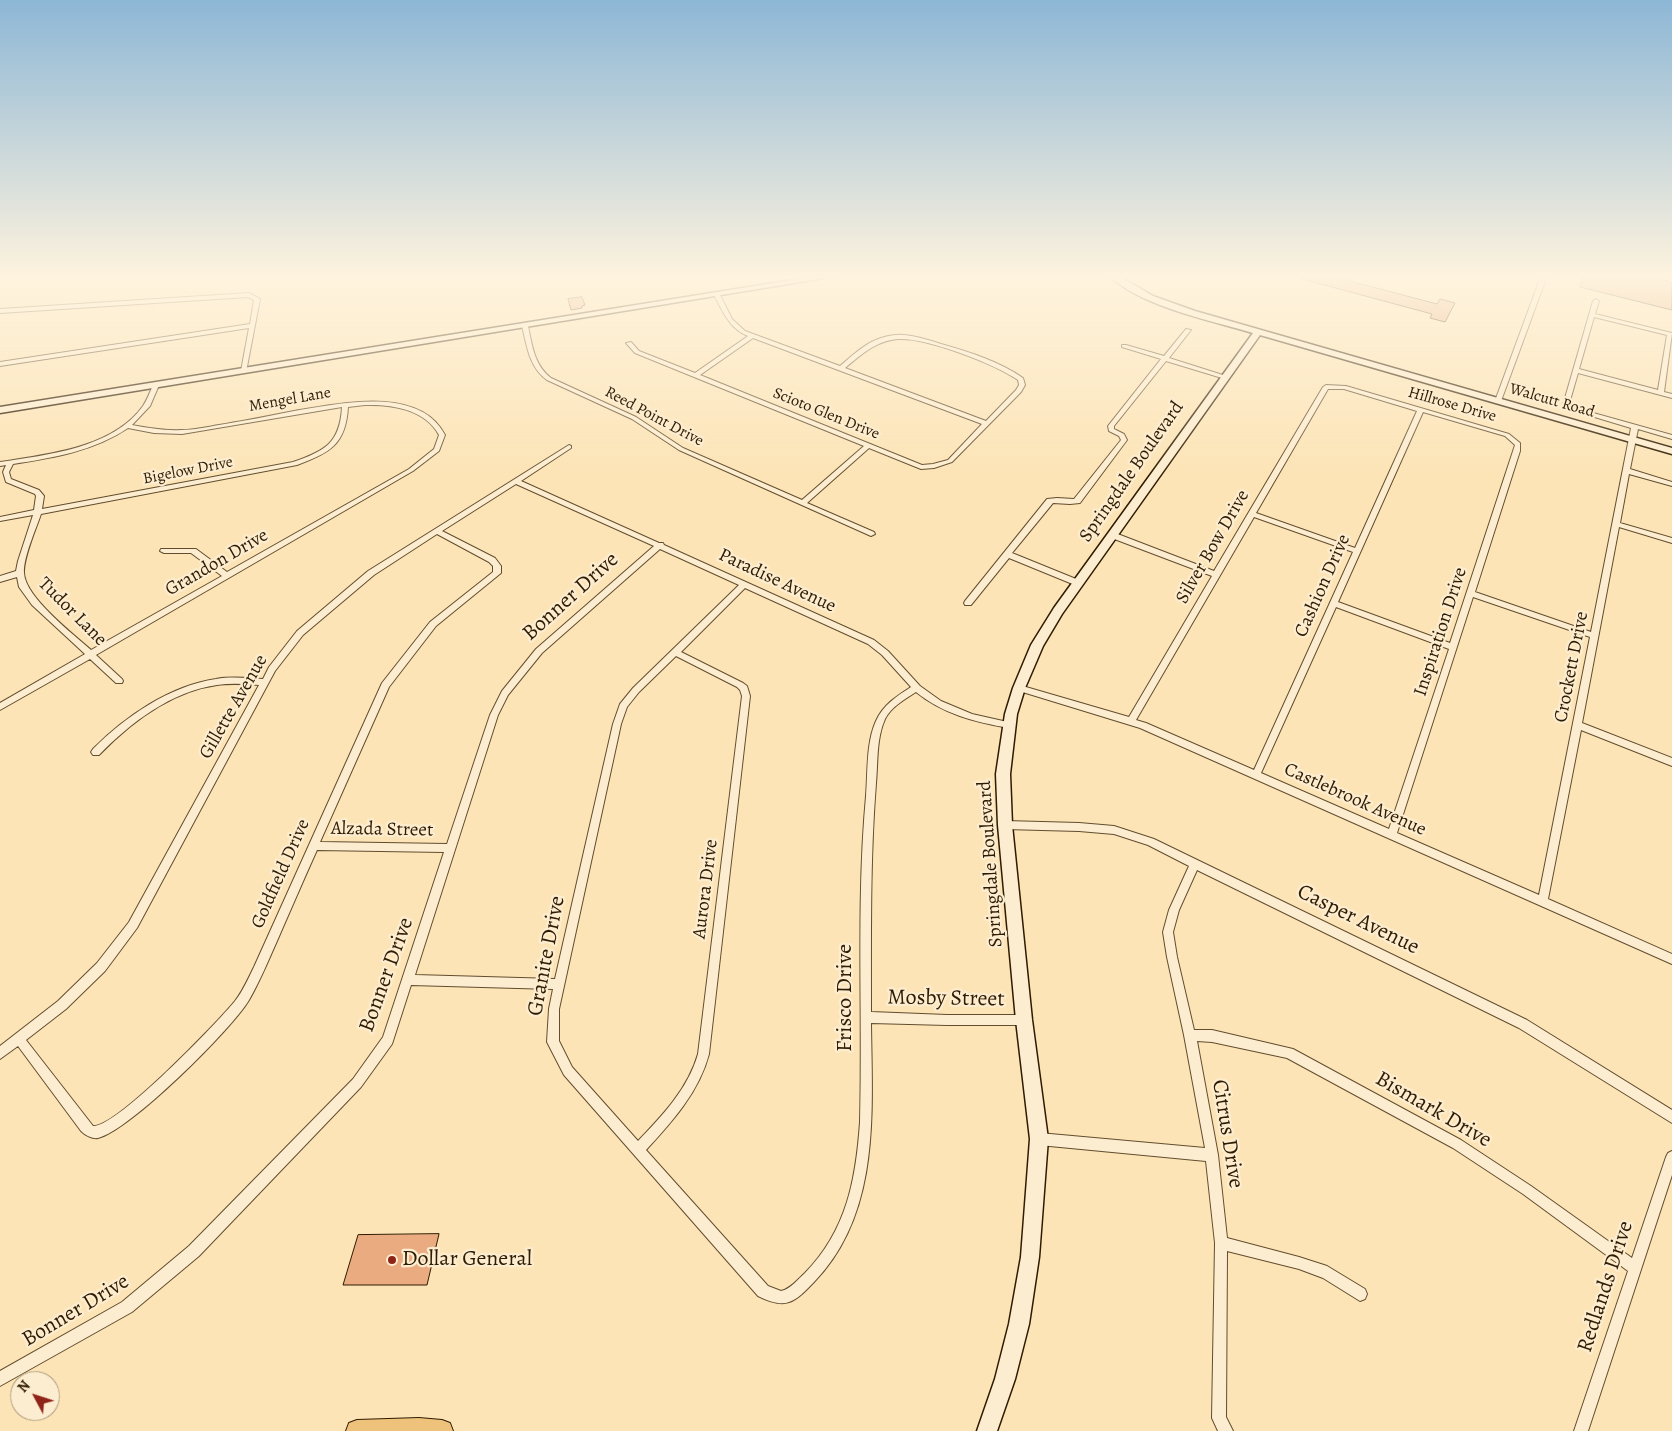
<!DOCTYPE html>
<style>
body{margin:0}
#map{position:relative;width:1672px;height:1431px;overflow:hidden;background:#fce4b6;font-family:Alegreya,serif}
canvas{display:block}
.north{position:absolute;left:10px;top:1371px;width:50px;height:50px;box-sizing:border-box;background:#fdedd0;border:1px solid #ab997d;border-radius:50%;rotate:310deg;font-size:14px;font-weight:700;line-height:20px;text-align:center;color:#2f1b00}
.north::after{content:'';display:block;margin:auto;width:18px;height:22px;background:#8f2418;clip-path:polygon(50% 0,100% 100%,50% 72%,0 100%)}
</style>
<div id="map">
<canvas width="1672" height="1431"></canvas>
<div class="north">N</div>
</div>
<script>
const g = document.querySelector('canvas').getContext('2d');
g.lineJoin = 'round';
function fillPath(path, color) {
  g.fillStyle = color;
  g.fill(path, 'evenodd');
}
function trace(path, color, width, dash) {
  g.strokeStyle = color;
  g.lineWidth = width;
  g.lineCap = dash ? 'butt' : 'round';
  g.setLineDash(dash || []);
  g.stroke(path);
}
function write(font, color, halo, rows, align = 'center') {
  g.font = font + ' Alegreya,serif';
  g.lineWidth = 4.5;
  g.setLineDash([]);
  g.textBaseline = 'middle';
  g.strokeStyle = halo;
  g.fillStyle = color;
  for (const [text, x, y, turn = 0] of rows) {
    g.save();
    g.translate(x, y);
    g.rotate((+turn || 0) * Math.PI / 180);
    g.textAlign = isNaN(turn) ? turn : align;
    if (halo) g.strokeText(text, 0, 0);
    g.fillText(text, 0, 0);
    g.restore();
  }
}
const building = new Path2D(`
 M1302,276H1331L1437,304L1440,299L1455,303L1445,322L1430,318L1432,314L1302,279Z
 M1584,276H1649L1672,282V310L1580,287Z
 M582,297L585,305L582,306V308L571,310L568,299Z
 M439,1234L427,1285H343L358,1235Z`);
fillPath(building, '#eaab81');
trace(building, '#2f1b00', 1);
const street = new Path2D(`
 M1541,276H1547L1501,401L1496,402L1495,401Z
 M249,293L260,299L246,372L241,371L249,328L0,366V362L250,324L254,300L248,297L0,313V309Z
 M717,293L720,295L732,319L745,331L840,366C852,356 865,343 881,338C888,336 896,334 904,335C916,336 929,340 941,344C969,352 999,361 1023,378L1025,385L1021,392L952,462L934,468L921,469L869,448L807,503L874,532L875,534L871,536L679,450L632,419L547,380C529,367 527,346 522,326L525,324L528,326C532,345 534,365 551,378L636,417L683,448L802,500L864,446L635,353L626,343L631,342L639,351L695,373L748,336C730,329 723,312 714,295ZM753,338L982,424L948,460L933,464L922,465L700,375ZM898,339C926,337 995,364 1018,380L1019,385L1016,390L986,421L845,368C861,355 875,341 898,339Z
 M1596,299L1599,301L1595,314L1672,333L1664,392L1672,394V398L1578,373L1569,404L1572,407L1672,435V439L1638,429L1630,469L1672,482V486L1629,474L1620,523L1672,538V543L1619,527L1582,723L1672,758V766L1581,730L1548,899L1672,954V964L1140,728L1016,690L1015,688L1019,685L1129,717L1212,576L1109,537L1108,535L1112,533H1115L1214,571L1323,387L1326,385L1346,386L1509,434L1520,443V451L1475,592L1591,632L1631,428L1568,409L1563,405L1593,301ZM1594,317L1667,335L1658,390L1579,369ZM1328,389H1344L1417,411L1355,548L1256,513ZM1423,412L1505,436L1515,445L1450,643L1338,602ZM1254,517L1353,552L1254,770L1146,723L1136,720ZM1473,597L1590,637L1539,895L1397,833ZM1336,607L1449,649L1389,829L1261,773Z
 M1186,329L1191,330L1169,358L1226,376V378H1222L1166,361L1114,426V429L1124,434L1127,440L1080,503L1070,504L1053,503L1012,553L1081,581L1082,583L1081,585H1075L1009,558L971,605H965L964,603L965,601L1047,499L1057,498L1074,499L1121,440L1119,436L1109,431L1108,426L1161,359L1122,347V345H1126L1164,356Z
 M156,383L159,385L150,406L132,425C149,428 165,431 181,430C194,430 207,427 219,425C244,421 269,416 294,411C339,404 419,385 445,435L439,451L413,471L96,655L122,679L123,681L122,683H116L90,659L0,710V703L85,654L32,605L19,587L17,577L0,582V576L16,571L18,561L33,515L0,521V517L34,510L36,496L35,494L6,482L3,472L6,465L0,466V462C47,455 113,448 143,406C147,400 150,392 153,385ZM365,405C391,404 425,409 439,435L434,449L409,469L227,572L196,549H161L160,551L164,553H191L222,576L91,650C73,634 25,597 24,573C23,558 36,529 41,514L297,465C330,453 346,444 348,407ZM342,407C340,443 325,451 293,462L42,509L44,496L39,490L11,479L9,472L13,464C53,458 94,451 128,428L154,433L182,434Z
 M569,445L571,446V448L521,481L659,543H663L664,545L874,640L888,651L920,686L941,701L972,714L1012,723L1013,725L1012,727L1009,728C975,722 943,714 916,692C905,699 891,707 885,719C876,739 878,763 876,783C870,859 871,935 871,1012L947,1015H1024L1028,1016L1030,1020L1028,1024L1024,1025H947L871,1023C872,1112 881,1213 814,1282C794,1303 786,1310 758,1296L564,1075L547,1042L549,1009L553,989L411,985L392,1044L361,1087L199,1256L132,1312L0,1386V1371L122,1302L189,1246L353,1079L383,1037L444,852L317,850C303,881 290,911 277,941C268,961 260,981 249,1000C232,1029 129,1131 98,1138C92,1139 85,1135 81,1131L18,1046L0,1059V1046L58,1001L97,963L129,922L259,685C245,684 231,683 217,685C172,691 130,723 99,755H93L91,752L93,749C125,717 169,686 216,679C231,676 247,678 263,679L269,667L297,631L368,571ZM516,484L654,546L536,649L502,691L490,715L447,844L320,842L389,687L436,626L501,573V566L495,558L442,531ZM437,534L489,562L493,566V572L430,622L382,683L254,967C248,979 243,991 235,1001C218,1022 116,1128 93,1126L26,1040L66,1009L105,971L137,928L275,671L303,635L374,575ZM660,549L739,585L633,688L620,704L613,724L555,979L415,975L498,715L508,695L542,653ZM745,588L868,644L882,655L911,687C897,696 883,705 876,721C866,743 868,772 866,796C856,904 863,1013 860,1122C856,1179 847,1230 805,1273C798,1279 791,1289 781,1291L768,1286L646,1150C672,1122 699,1092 709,1054L750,696L747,686L743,683L681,652ZM676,656L737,687L740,690L742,696L698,1054C688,1089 662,1116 638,1141L572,1067L559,1041V1009L621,724L627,707L639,692Z
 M1005,821L1079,823L1114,826L1154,839L1527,1020L1672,1110V1123L1519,1028L1197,870L1179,910L1173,932L1177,957L1194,1030H1212L1293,1049L1461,1140L1531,1186L1632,1258L1666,1157L1668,1153L1672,1151V1175L1588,1431H1574L1628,1271L1523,1194L1453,1148L1287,1058L1212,1042L1197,1041L1218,1155L1227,1238L1299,1257L1327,1266L1365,1289L1367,1294L1365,1299L1360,1301L1323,1278L1299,1269L1227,1251L1226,1417L1233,1431H1218L1212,1418L1215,1243L1206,1161L1039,1145L1035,1143L1033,1139L1035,1135L1039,1133L1205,1148L1184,1035L1167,957L1163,932L1169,910L1189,866L1148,845L1114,834L1079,831L1005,829L1002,828L1000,825L1002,822Z`);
const secondary = new Path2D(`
 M817,276H837L0,413V407Z
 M1109,276H1119L1153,296L1195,311L1672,448V454L1260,335L1062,614L1043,646L1025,688L1017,714L1010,774L1012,825L1032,1020L1048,1139L1039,1257L1029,1324L1015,1379L997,1431H977L995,1379L1009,1324L1021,1257L1030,1139L1016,1020L998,825L996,774L1005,714L1013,688L1031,645L1054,608L1253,333C1209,320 1143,307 1109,276Z`);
const primary = new Path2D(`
 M419,1418L442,1420L450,1423L453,1431H346L349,1423L357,1420Z`);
trace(street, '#624d2e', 2);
trace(secondary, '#2f1b00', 3);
trace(primary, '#2f1b00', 2);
fillPath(street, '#fdedd0');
fillPath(secondary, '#fdedd0');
fillPath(primary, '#eec27b');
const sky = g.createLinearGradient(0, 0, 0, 477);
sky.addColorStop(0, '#8db7d6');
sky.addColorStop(0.58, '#fef3de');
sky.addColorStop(1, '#fef3de00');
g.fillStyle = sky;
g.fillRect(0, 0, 1672, 477);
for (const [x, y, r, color] of [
 [392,1260,5,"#8f2418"]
]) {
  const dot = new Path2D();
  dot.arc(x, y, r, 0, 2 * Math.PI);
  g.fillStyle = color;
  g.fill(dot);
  trace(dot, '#fdedd0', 2);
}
write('16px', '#2f1b00', '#fdedd0', [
 ["Mengel Lane",290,400,-10],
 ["Walcutt Road",1552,401,16],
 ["Hillrose Drive",1452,405,16],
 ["Scioto Glen Drive",826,414,22],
 ["Reed Point Drive",654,417,28],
 ["Bigelow Drive",188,471,-11]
]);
write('19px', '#2f1b00', '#fdedd0', [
 ["Springdale Boulevard",1132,472,-55],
 ["Silver Bow Drive",1213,547,-60],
 ["Grandon Drive",217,563,-30],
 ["Paradise Avenue",777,581,25],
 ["Cashion Drive",1323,586,-66],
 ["Tudor Lane",72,612,45],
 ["Inspiration Drive",1441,632,-72],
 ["Crockett Drive",1572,667,-79],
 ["Gillette Avenue",234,707,-60],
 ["Castlebrook Avenue",1355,800,24],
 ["Alzada Street",382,830,1],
 ["Springdale Boulevard",991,864,-94],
 ["Goldfield Drive",281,874,-66],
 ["Aurora Drive",706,889,-83]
]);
write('22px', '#2f1b00', '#fdedd0', [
 ["Bonner Drive",571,597,-42],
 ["Casper Avenue",1358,920,26],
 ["Granite Drive",547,956,-79],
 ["Bonner Drive",387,975,-70],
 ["Frisco Drive",846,998,-90],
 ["Mosby Street",946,999,1],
 ["Bismark Drive",1433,1110,30],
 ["Citrus Drive",1227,1134,81],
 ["Redlands Drive",1606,1287,-72],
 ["Bonner Drive",76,1311,-31]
]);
write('22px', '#2f1b00', '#fdedd0', [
 ["Dollar General",402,1260]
], 'left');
</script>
